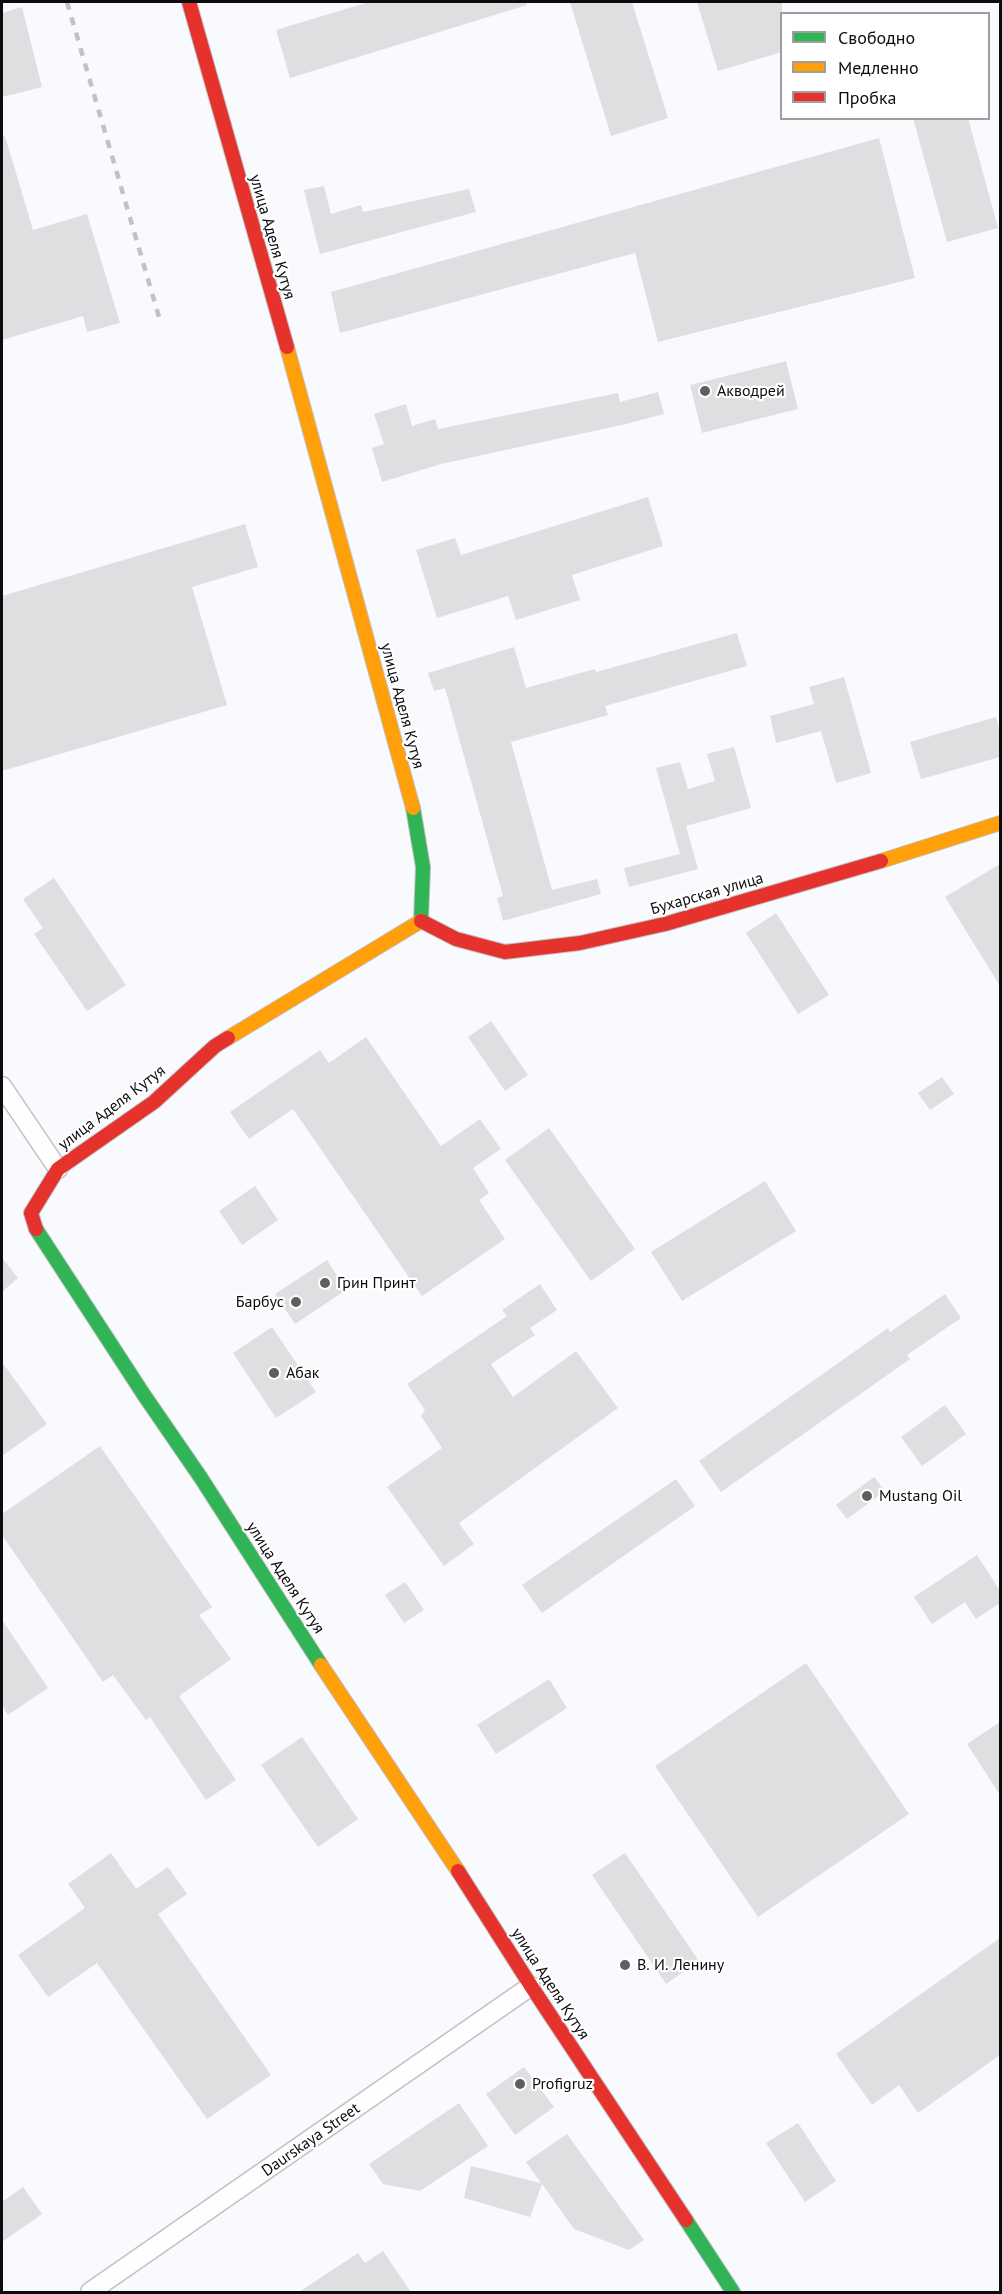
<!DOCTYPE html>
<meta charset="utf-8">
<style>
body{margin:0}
#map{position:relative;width:1002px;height:2294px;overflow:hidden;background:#f9fafd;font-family:"PT Sans",sans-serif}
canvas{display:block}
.frame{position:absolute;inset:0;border:3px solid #0b0c0d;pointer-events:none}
.legend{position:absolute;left:780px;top:12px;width:210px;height:108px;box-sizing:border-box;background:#fff;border:2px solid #9d9e9e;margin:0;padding:8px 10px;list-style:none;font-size:18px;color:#0b0c0d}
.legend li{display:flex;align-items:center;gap:12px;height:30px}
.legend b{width:30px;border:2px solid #9d9e9e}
</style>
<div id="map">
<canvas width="1002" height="2294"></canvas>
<div class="frame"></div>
<ul class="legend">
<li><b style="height:8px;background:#30b455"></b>Свободно</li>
<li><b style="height:8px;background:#ff9f0a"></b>Медленно</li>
<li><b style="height:8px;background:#e5322d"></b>Пробка</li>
</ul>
</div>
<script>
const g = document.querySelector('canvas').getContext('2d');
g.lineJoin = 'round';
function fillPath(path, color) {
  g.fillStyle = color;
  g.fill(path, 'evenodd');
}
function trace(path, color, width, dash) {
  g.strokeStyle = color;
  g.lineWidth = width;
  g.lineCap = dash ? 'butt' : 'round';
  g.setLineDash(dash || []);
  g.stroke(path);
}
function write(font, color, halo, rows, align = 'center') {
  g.font = font + ' "PT Sans",sans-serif';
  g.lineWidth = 4.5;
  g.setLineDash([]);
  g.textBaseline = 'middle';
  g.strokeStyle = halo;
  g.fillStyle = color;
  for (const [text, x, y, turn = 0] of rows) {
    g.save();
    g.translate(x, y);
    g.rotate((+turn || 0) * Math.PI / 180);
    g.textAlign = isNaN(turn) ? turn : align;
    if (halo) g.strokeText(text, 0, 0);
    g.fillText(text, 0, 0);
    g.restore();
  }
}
fillPath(new Path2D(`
 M369,2H526L527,5L290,78L276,30Z
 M570,2H632L668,118L611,136Z
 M697,2H782V52L718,71Z
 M22,7L42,87L2,97V13Z
 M913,118H968L998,228L947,242Z
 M2,136H5L33,230L87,214L120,323L87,332L83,316L2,340Z
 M879,138L915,278L658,342L635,253L340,333L331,292Z
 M324,186L331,214L361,205L363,212L469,189L476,212L320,254L304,190Z
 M786,361L798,409L702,433L690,385Z
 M658,392L664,414L626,424L441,464L382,482L372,448L384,444L374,414L406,404L412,426L435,419L438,429L618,393L620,402Z
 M648,497L663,546L572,575L580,600L516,620L508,596L437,618L416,550L455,538L461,555Z
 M245,524L258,567L192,587L227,705L2,771V596Z
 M737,633L747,666L605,706L608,715L511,742L552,890L597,879L601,894L503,921L497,898L503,896L445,688L434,691L428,673L514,647L526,688L595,669L596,672Z
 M844,677L871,773L836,783L821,731L776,743L770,716L814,704L809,687Z
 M996,717L1000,732V757L921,779L910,742Z
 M734,747L751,808L686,826L698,869L629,887L624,868L680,854L656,768L680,762L688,789L715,781L707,754Z
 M1000,864V986L945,897Z
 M54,878L126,985L87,1011L34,934L43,928L23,899Z
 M776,913L829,995L798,1014L746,933Z
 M491,1021L528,1075L505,1091L468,1037Z
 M366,1037L441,1146L480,1119L501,1149L473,1168L489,1193L479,1200L505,1239L422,1296L293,1109L249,1139L230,1112L320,1050L329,1063Z
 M942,1077L954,1094L930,1110L918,1093Z
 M549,1128L635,1249L591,1281L505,1160Z
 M765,1181L796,1231L682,1301L651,1252Z
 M255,1186L278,1220L242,1245L219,1211Z
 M2,1258L18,1278L2,1292Z
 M327,1260L346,1290L295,1324L275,1294Z
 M540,1284L557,1310L530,1328L535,1335L491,1364L513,1397L576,1351L618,1408L459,1523L474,1544L444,1566L387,1487L442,1448L421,1416L425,1410L407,1384L507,1316L502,1310Z
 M945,1294L961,1318L907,1355L910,1359L721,1492L699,1461L888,1328L890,1332Z
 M272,1327L316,1392L276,1418L233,1353Z
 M2,1362L47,1424L2,1456Z
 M945,1405L966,1434L922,1466L901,1437Z
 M100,1446L212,1607L199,1615L231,1659L179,1696L236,1780L206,1800L150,1717L146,1720L113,1675L103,1682L2,1535V1514Z
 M874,1477L885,1491L847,1519L836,1505Z
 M676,1479L695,1506L542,1613L522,1585Z
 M977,1555L1000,1591V1603L976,1619L965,1602L932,1624L914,1597Z
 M405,1582L424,1610L404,1623L385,1595Z
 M2,1620L48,1688L8,1715L2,1705Z
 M806,1663L909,1814L758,1917L655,1766Z
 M549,1679L567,1708L496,1754L477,1725Z
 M1000,1722V1795L967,1744Z
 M302,1737L358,1819L318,1847L261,1765Z
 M111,1853L136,1889L168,1867L187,1894L158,1914L271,2075L207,2119L97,1963L48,1997L18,1955L85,1908L68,1884Z
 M625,1853L699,1961L666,1984L592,1875Z
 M1000,1938V2055L918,2113L899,2085L872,2105L836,2054Z
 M524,2067L554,2107L515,2135L486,2094Z
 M459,2103L488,2146L420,2191L383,2184L369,2164Z
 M798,2123L836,2181L805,2202L766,2143Z
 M567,2134L644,2240L629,2250L574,2229L542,2184L530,2217L464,2198L471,2166L541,2183L526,2162Z
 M23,2187L42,2214L2,2242V2202Z
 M383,2251L411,2292H299L358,2253L365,2263Z`), '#dedfe1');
const street = new Path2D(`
 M2,1086L58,1169
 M90,2292L531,1986`);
const fast = new Path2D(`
 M413,808L423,867L421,921
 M36,1229L144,1395L201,1478L321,1665
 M686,2220L733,2292`);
const slow = new Path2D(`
 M287,347L413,808
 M881,861L1000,823
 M228,1038L421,921
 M321,1665L458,1871`);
const jam = new Path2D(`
 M189,2L287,347
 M421,921L456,939L505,952L580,943L665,924L881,861
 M36,1229L31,1213L58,1169L154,1102L215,1046L228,1038
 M458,1871L531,1986L686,2220`);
trace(street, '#c1c1c3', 21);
trace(fast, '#c1c1c3', 16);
trace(slow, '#c1c1c3', 16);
trace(jam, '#c1c1c3', 16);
trace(street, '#fefeff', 18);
trace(fast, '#30b455', 14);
trace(slow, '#ff9f0a', 14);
trace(jam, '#e5322d', 14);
trace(new Path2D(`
 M67,2L159,317`), '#c2c2c2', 4.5, [8, 8]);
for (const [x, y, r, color] of [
 [705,391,6,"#5e5f61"],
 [325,1283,6,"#5e5f61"],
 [296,1302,6,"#5e5f61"],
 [274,1373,6,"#5e5f61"],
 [867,1496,6,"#5e5f61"],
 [625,1965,6,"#5e5f61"],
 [520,2084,6,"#5e5f61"]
]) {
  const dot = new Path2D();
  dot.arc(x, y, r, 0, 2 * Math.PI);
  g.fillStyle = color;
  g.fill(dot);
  trace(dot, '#fff', 2);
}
write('16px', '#0b0c0d', '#fff', [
 ["улица Аделя Кутуя",272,237,74],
 ["улица Аделя Кутуя",402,706,75],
 ["Бухарская улица",707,894,-16],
 ["улица Аделя Кутуя",112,1108,-37],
 ["улица Аделя Кутуя",285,1578,57],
 ["улица Аделя Кутуя",550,1984,57],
 ["Daurskaya Street",311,2140,-35]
]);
write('16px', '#0b0c0d', '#fff', [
 ["Акводрей",717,391],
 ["Грин Принт",337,1283],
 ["Барбус",284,1302,"right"],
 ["Абак",286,1373],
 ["Mustang Oil",879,1496],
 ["В. И. Ленину",637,1965],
 ["Profigruz",532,2084]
], 'left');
</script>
